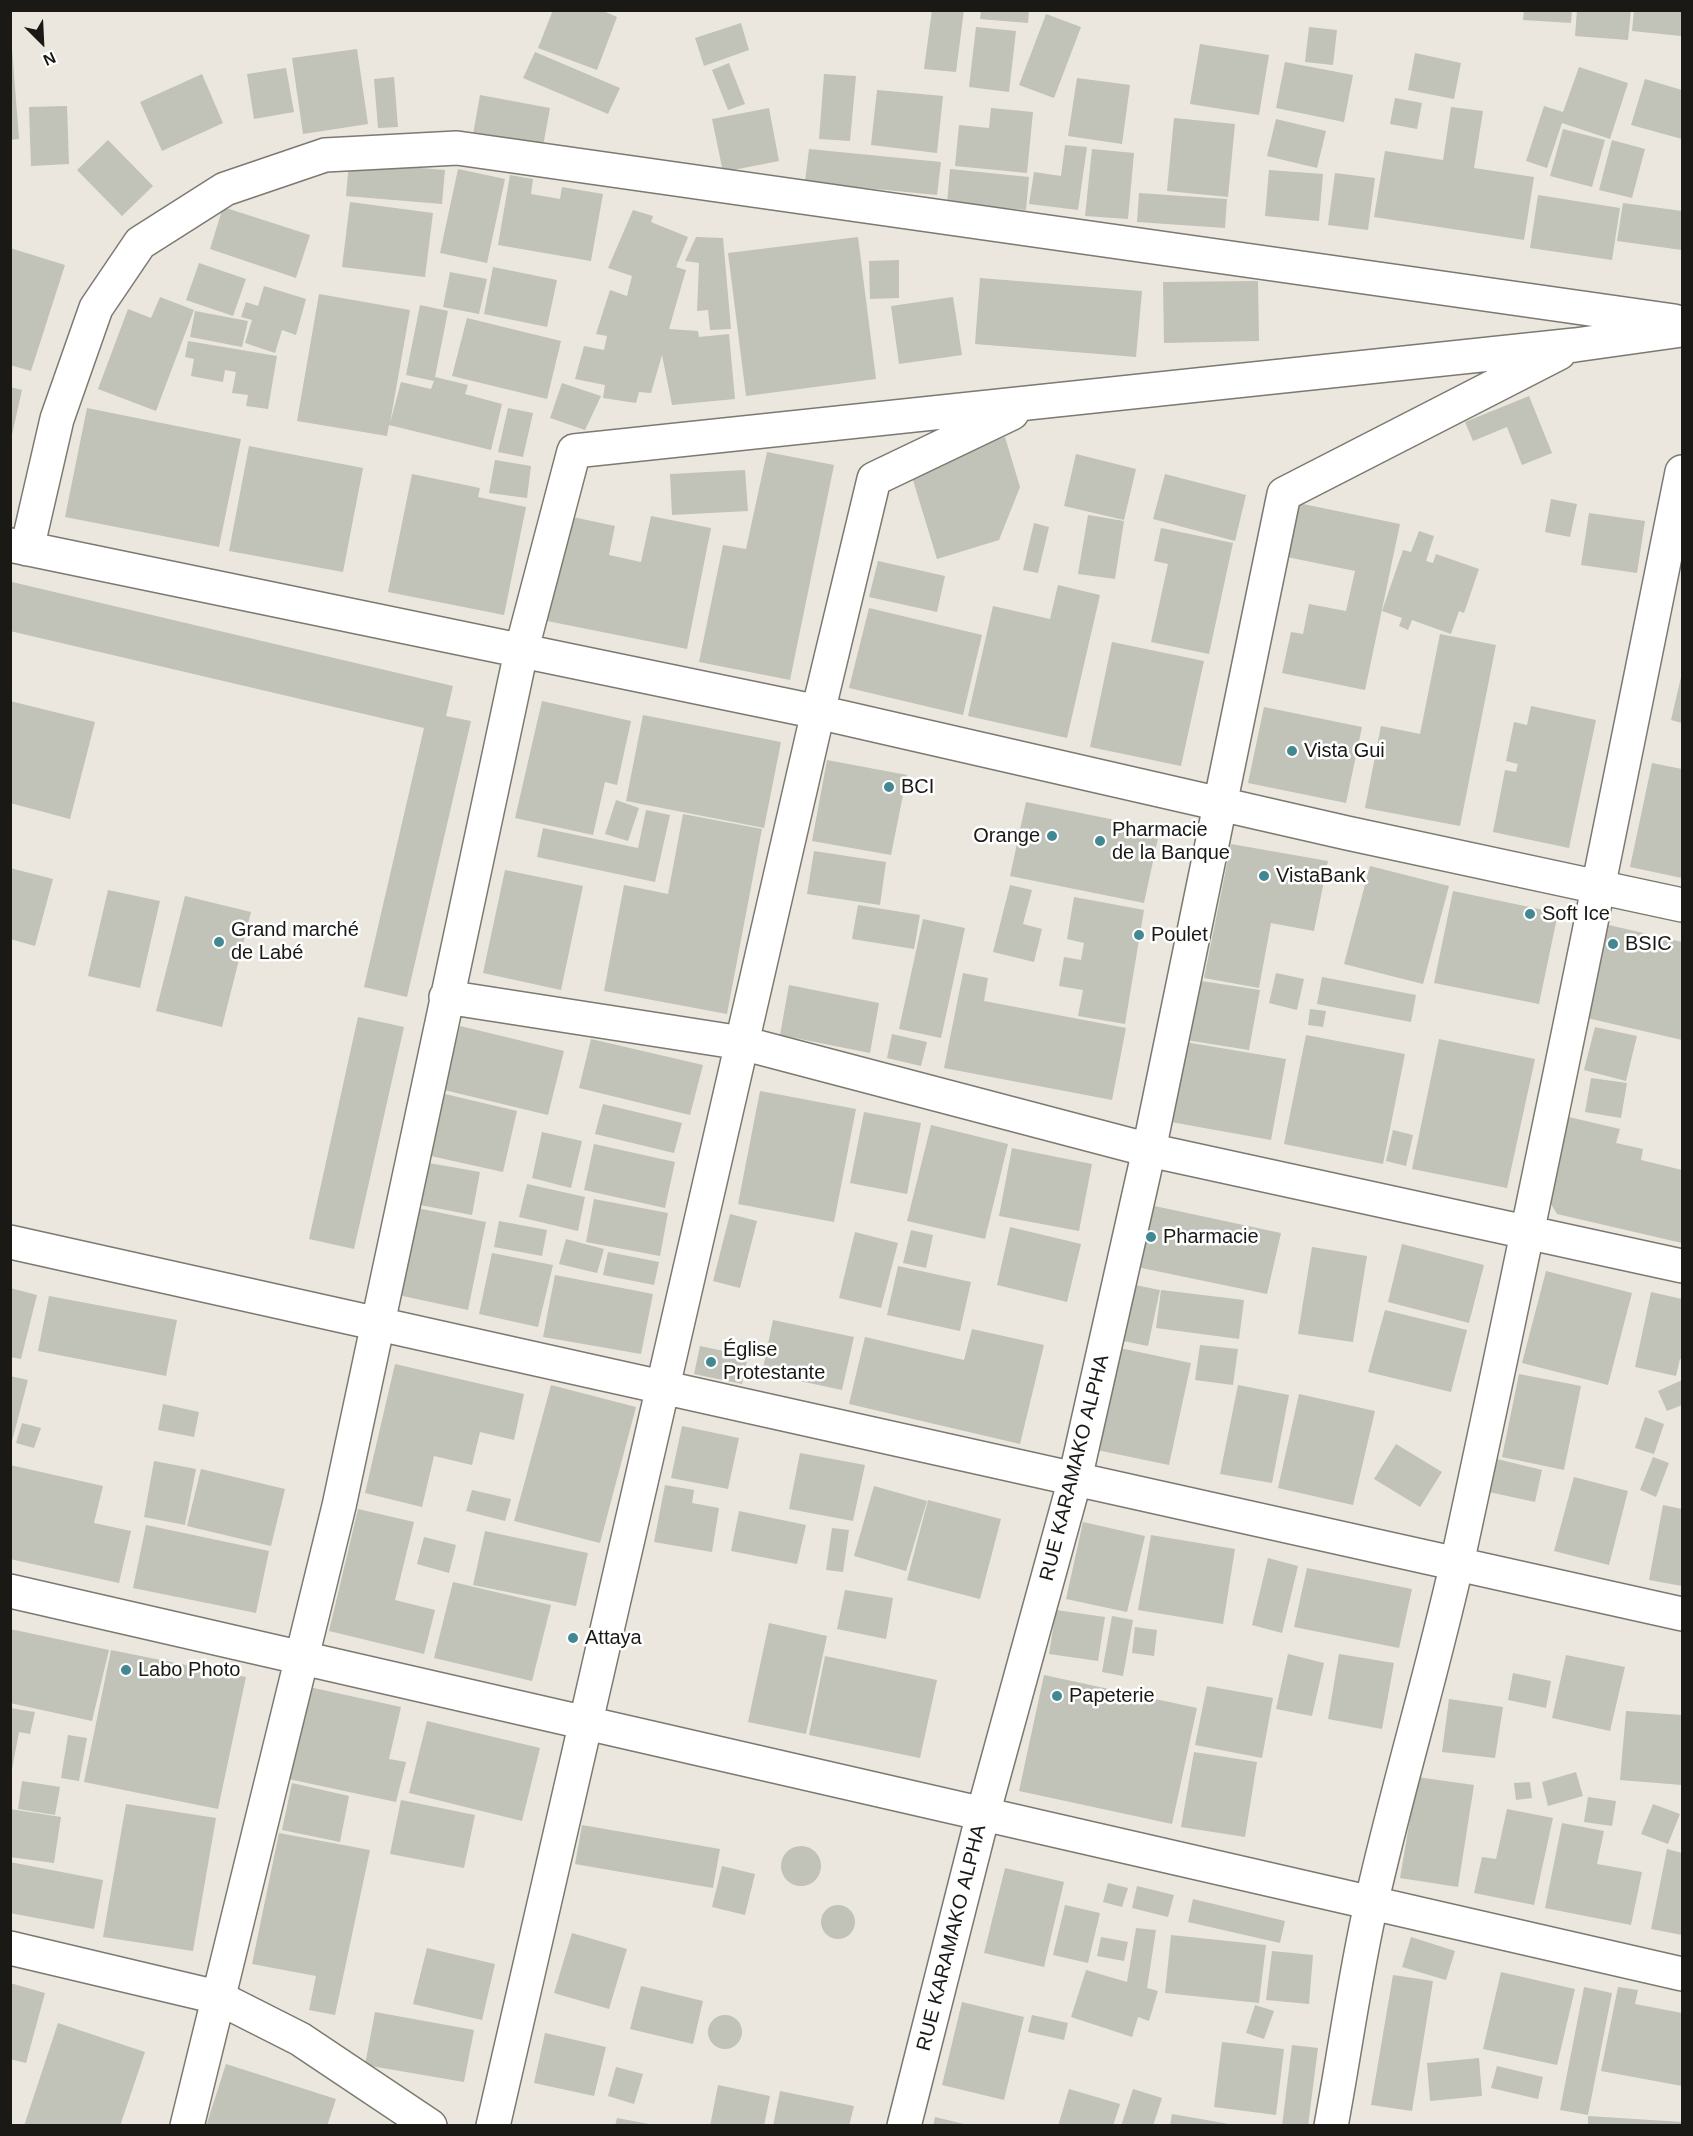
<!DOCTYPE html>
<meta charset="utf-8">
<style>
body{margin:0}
#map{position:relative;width:1693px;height:2136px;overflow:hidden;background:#ebe7de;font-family:Arial,sans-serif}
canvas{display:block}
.frame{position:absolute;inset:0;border:12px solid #1a1916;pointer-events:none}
.north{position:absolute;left:12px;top:12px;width:60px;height:60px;-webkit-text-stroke:4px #fff;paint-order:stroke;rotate:156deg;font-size:16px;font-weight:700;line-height:24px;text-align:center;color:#1a1916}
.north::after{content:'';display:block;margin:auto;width:21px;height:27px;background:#1a1916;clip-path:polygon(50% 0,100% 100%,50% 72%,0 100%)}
</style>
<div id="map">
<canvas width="1693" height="2136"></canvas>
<div class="frame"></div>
<div class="north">N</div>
</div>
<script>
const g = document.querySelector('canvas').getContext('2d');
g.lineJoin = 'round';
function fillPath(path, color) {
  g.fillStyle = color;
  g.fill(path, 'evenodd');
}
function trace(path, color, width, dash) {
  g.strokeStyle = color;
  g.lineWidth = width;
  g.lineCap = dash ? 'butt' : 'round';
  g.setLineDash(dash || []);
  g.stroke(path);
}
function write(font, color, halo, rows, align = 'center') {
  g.font = font + ' Arial,sans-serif';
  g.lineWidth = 5;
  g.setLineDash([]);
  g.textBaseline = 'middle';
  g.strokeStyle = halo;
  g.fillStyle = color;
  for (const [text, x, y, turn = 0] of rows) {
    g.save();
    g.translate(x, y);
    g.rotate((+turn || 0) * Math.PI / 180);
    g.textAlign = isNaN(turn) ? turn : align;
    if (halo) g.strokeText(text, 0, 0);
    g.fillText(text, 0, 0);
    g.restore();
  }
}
fillPath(new Path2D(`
 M553,10H601L617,17L597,70L538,48Z
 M932,10H964L956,72L924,69Z
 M981,10H1029L1028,23L980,19Z
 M1524,10H1572L1571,23L1523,20Z
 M1577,10H1631L1628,40L1575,36Z
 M1634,10H1682L1681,36L1632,31Z
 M1046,14L1081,27L1054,98L1019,85Z
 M10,22L19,139L10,140Z
 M741,23L749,50L704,66L695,38Z
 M976,27L1016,31L1009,92L969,87Z
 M1309,27L1337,30L1333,65L1305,62Z
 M1200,44L1269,55L1259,115L1190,104Z
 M357,49L368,124L303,134L292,58Z
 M535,52L620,88L608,114L523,78Z
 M1415,53L1461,63L1454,99L1408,90Z
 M1285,62L1353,75L1344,122L1276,108Z
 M729,63L745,104L728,110L712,70Z
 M1579,67L1628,83L1610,139L1562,123L1547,168L1526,161L1544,106L1563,112Z
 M286,68L294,112L254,119L247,74Z
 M202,74L223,123L162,151L140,102Z
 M824,74L856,76L850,141L819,139Z
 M394,77L398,127L378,128L374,79Z
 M1077,78L1130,85L1122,144L1068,136Z
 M1645,79L1682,90V139L1631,125Z
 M877,90L943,96L937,153L871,145Z
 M480,95L550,108L542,152L472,140Z
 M1395,98L1422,103L1417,129L1390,124Z
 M67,106L69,164L31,166L29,107Z
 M1451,107L1483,111L1474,168L1534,177L1524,240L1374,217L1385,151L1443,160Z
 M769,108L779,161L723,172L712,119Z
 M991,108L1033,112L1027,173L955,166L959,125L989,128Z
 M1174,118L1235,124L1228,197L1167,191Z
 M1276,119L1326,131L1317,168L1267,156Z
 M1563,129L1605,140L1592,187L1550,176Z
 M108,140L153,186L122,216L77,170Z
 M1612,140L1645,149L1632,198L1599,190Z
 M1065,145L1087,147L1078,210L1029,204L1034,172L1061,176Z
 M809,149L941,162L937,195L805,182Z
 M1092,149L1134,153L1128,219L1085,216Z
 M349,162L445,170L442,204L346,196Z
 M458,169L505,179L487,263L440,253Z
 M950,169L1029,177L1026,210L947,203Z
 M1269,170L1323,174L1319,221L1265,216Z
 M1335,173L1375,178L1368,230L1328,225Z
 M510,175L533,179L531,194L560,199L562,187L603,194L591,261L498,245Z
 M1139,193L1227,199L1225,228L1137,222Z
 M1538,195L1620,208L1612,260L1530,248Z
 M350,202L433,213L425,277L342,267Z
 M1623,203L1682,211V250L1617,241Z
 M223,207L310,235L296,278L210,249Z
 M633,210L653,216L651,222L688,237L676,267L686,270L669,329L698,331L699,337L729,334L735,399L672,405L662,355L651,393L639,392L636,403L603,398L605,385L575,379L584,346L604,350L607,336L596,334L610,290L627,296L632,276L608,268Z
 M696,237L723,238L731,329L710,330L708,310L697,311L699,263L685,261Z
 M858,237L876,379L746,396L728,253Z
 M10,248L65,265L31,371L10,365Z
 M899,260V298L870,299L869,261Z
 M199,263L246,279L233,316L186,300Z
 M493,267L557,280L547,327L484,314Z
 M450,272L487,279L479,314L443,307Z
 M980,278L1142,291L1136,357L975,344Z
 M1258,281L1259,341L1164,343L1163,282Z
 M264,286L306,299L296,335L282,330L275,353L245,343L252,320L241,317L246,302L258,306Z
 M319,294L410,310L390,423L401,382L431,389L434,381L406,375L420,305L448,311L435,377L468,385L465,394L502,404L491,450L389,425L387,436L297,421Z
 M160,297L194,310L156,411L98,389L128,309L151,318Z
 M953,297L962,355L899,364L891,306Z
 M195,311L248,321L242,347L190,337Z
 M467,318L561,341L547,399L452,376Z
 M188,341L277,356L268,409L246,406L248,395L232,393L236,372L225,370L223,382L191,376L194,359L185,357Z
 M562,383L601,396L585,430L550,418Z
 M10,387L22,390L11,439H10Z
 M1529,396L1552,453L1522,465L1507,427L1473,441L1465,422Z
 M87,408L241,439L219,547L65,517Z
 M508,408L533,413L523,457L498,452Z
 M1005,437L1020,487L999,540L937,559L909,467Z
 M249,446L363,468L343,572L229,551Z
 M767,452L834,465L790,680L699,662L723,545L746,549Z
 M1076,454L1136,469L1124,520L1064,506Z
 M495,460L531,466L527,498L489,493Z
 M745,470L748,511L672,515L670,474Z
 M412,474L480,488L478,497L526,507L504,615L388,592Z
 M1165,474L1246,495L1235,541L1153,519Z
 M1551,499L1577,504L1570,537L1545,532Z
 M1298,503L1400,524L1365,690L1282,673L1291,632L1303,634L1309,604L1346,611L1355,571L1287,557Z
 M1589,513L1645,521L1637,573L1581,565Z
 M1088,515L1124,521L1115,579L1078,574Z
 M568,516L615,526L609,555L641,562L651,516L711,528L687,649L547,621Z
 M1034,523L1049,527L1038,573L1023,570Z
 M1161,528L1233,543L1209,654L1151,642L1168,564L1154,561Z
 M1419,531L1434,536L1426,561L1433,563L1436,554L1479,569L1464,613L1459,611L1451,634L1412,620L1408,630L1399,626L1402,618L1382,611L1403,550L1411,552Z
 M878,561L945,576L937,612L869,597Z
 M12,582L453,686L446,716L471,721L407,997L364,987L424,728L10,631Z
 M1058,585L1100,595L1067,738L968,716L993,606L1050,619Z
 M869,608L982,635L963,715L849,688Z
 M1440,634L1496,645L1460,826L1365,808L1381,726L1420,734Z
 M1112,642L1204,661L1181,766L1090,747Z
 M1682,673V723L1671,720Z
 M10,701L95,722L70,819L10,803Z
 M542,701L631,721L617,785L605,782L593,835L515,818Z
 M1531,706L1596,720L1569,848L1493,832L1505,770L1516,772L1518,764L1506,761L1514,722L1527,725Z
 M1264,707L1362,727L1346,803L1248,783Z
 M643,715L781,742L764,828L626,801Z
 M827,760L907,775L891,855L812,841Z
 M1652,763L1682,769V878L1630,867Z
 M616,800L639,808L628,841L605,834Z
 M1026,802L1160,829L1144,903L1010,876Z
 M646,810L670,815L655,882L537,857L543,828L638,848Z
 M683,814L762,829L727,1014L604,991L624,885L668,894Z
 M1231,844L1328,861L1314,931L1271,923L1259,988L1204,978Z
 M814,851L886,862L880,905L807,894Z
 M1370,866L1449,886L1423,984L1344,964Z
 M10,868L53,879L35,946L10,939Z
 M505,870L583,886L561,990L483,973Z
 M1010,885L1032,890L1023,924L1042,929L1034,962L993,952Z
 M108,890L160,901L140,988L88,976Z
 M1453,891L1558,913L1539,1004L1434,983Z
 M185,896L251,912L222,1027L156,1011Z
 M1074,897L1144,910L1125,1024L1078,1016L1083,990L1059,986L1064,957L1081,960L1084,943L1067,939Z
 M858,905L920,915L914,949L852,939Z
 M923,919L965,928L941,1038L899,1029Z
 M1596,922L1682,942V1040L1574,1015Z
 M963,973L988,978L984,1001L1126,1028L1112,1100L944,1068Z
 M1276,973L1304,979L1297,1010L1269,1003Z
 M1322,977L1416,995L1411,1022L1317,1004Z
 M1195,980L1260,990L1249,1050L1186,1040Z
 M789,985L879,1003L870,1053L780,1035Z
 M1310,1009L1326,1011L1323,1027L1308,1025Z
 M358,1017L404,1027L354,1249L309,1239Z
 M460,1026L564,1051L548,1115L444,1090Z
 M1595,1027L1637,1036L1626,1081L1584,1070Z
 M892,1034L927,1042L921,1066L887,1058Z
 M1306,1035L1405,1054L1383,1164L1284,1144Z
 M591,1039L703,1065L690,1115L579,1088Z
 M1439,1039L1535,1059L1507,1188L1412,1169Z
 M1185,1042L1286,1059L1271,1140L1171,1122Z
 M1591,1078L1627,1083L1621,1118L1585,1112Z
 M760,1091L856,1109L834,1222L738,1204Z
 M445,1094L517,1111L503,1172L431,1156Z
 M603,1104L682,1123L674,1153L595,1134Z
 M864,1112L921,1123L907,1194L850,1183Z
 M1556,1114L1620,1129L1616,1143L1643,1149L1641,1160L1682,1170V1243L1557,1214L1539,1184Z
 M931,1125L1008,1144L985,1239L907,1221Z
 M1393,1130L1413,1135L1406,1166L1386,1161Z
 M542,1132L582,1141L571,1188L532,1178Z
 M594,1144L675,1162L665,1208L584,1190Z
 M1012,1148L1092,1164L1079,1231L999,1216Z
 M423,1162L480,1172L472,1215L415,1204Z
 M527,1184L585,1197L578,1231L519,1217Z
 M594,1199L668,1213L660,1256L586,1242Z
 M1145,1204L1281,1233L1267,1294L1132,1266Z
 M417,1208L486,1222L468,1310L398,1295Z
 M730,1214L757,1221L740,1288L713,1281Z
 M499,1221L547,1230L542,1256L494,1247Z
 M1010,1227L1081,1244L1067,1302L997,1285Z
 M911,1230L933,1235L926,1268L903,1263Z
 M855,1232L898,1243L881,1308L839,1298Z
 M566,1239L604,1249L597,1273L559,1264Z
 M1402,1244L1484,1265L1469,1323L1388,1302Z
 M1312,1247L1367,1256L1353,1342L1298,1334Z
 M608,1252L659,1262L654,1285L603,1275Z
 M492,1253L553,1265L538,1327L479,1314Z
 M898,1266L971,1282L960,1331L887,1315Z
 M1546,1271L1632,1293L1608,1385L1522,1363Z
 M555,1275L653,1294L641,1354L543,1337Z
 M1130,1284L1160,1290L1148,1346L1118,1340Z
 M10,1288L37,1295L21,1359L10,1357Z
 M1161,1290L1244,1300L1239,1339L1156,1328Z
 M1651,1292L1682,1299V1360L1680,1359L1676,1376L1635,1367Z
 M49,1296L177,1320L166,1376L38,1351Z
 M1385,1310L1467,1330L1451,1392L1368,1372Z
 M773,1320L854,1337L842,1390L762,1373Z
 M972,1329L1044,1345L1020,1444L849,1404L865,1337L964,1360Z
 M1200,1345L1238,1349L1233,1385L1195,1380Z
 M700,1346L748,1356L742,1384L694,1374Z
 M1115,1347L1191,1363L1169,1465L1092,1449Z
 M395,1364L524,1394L514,1440L480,1432L472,1465L434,1456L422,1507L365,1493Z
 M1519,1374L1581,1386L1564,1470L1502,1457Z
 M10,1376L28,1380L11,1445H10Z
 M1682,1380V1405L1667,1411L1658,1391Z
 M551,1385L636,1407L600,1543L514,1521Z
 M1238,1385L1289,1395L1272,1483L1220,1474Z
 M1299,1394L1375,1411L1353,1505L1278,1488Z
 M163,1404L199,1412L194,1437L158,1430Z
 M1645,1417L1664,1424L1654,1454L1635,1448Z
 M22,1423L41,1428L34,1448L16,1443Z
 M682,1426L739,1438L728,1489L671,1478Z
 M1396,1444L1442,1472L1420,1507L1374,1479Z
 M800,1453L865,1465L853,1521L789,1509Z
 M1653,1457L1669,1463L1656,1497L1640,1490Z
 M1497,1459L1542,1470L1535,1502L1489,1492Z
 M154,1461L196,1469L185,1525L144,1517Z
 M10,1465L103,1486L94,1523L131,1531L119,1583L10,1559Z
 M201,1469L285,1489L271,1546L187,1526Z
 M1574,1477L1628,1491L1609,1565L1554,1551Z
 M665,1485L694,1490L692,1503L719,1508L712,1552L654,1542Z
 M874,1486L927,1501L906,1571L854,1556Z
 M472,1490L511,1499L505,1521L466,1511Z
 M928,1500L1001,1519L980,1599L907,1580Z
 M1663,1505L1682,1509V1586L1649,1580Z
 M358,1509L414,1522L395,1600L435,1610L424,1654L329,1631Z
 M739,1511L806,1525L797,1564L731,1551Z
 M1083,1522L1145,1536L1127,1612L1066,1599Z
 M146,1525L269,1551L256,1613L133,1588Z
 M832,1528L849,1530L843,1572L826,1570Z
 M485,1531L588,1553L576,1606L473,1585Z
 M1151,1535L1235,1549L1223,1624L1138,1610Z
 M424,1537L456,1545L449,1573L417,1564Z
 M1268,1558L1298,1566L1282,1633L1252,1625Z
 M1307,1568L1412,1589L1399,1648L1294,1627Z
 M453,1582L551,1605L532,1681L434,1658Z
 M845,1590L893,1598L886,1639L837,1629Z
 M1056,1610L1105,1617L1098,1661L1049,1654Z
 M1112,1616L1133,1620L1123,1676L1102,1672Z
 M769,1623L827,1636L806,1734L748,1722Z
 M1135,1627L1157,1630L1154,1656L1132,1653Z
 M10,1629L109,1650L92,1721L10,1703Z
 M111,1650L246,1677L218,1809L84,1782Z
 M1288,1654L1324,1663L1312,1716L1276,1709Z
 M1339,1654L1394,1663L1382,1729L1328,1719Z
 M1566,1655L1625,1667L1610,1731L1552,1718Z
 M825,1656L937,1680L920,1758L809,1735Z
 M1513,1673L1551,1681L1546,1708L1508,1700Z
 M1044,1675L1197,1708L1172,1824L1019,1791Z
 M300,1685L401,1707L389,1759L406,1762L396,1802L279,1777Z
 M1207,1686L1273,1698L1262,1758L1195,1745Z
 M1449,1699L1503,1707L1495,1758L1442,1752Z
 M10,1708L35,1712L30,1734L19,1732L12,1769Z
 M1626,1711L1682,1715V1785L1620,1780Z
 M427,1721L540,1748L522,1821L409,1793Z
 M68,1735L87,1738L79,1781L61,1778Z
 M1194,1752L1257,1762L1245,1837L1181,1827Z
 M1576,1772L1583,1796L1548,1806L1542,1782Z
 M1417,1777L1474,1785L1458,1887L1400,1878Z
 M22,1781L60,1787L55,1815L18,1809Z
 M1530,1782L1532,1798L1516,1800L1514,1783Z
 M292,1783L349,1796L340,1842L282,1830Z
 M1588,1797L1616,1801L1612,1826L1584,1822Z
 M401,1800L475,1815L464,1868L390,1854Z
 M126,1804L216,1818L193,1951L103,1937Z
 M1653,1804L1680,1814L1668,1844L1641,1834Z
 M10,1809L61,1817L54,1863L10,1857Z
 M1507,1809L1553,1818L1534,1905L1474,1893L1482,1857L1496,1859Z
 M1562,1823L1604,1831L1597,1864L1642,1872L1631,1925L1545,1908Z
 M582,1825L720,1849L713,1888L575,1864Z
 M279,1833L370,1850L335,2015L309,2010L316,1976L252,1964Z
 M781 1866a20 20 0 1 1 40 0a20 20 0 1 1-40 0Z
 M1667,1849L1682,1853V1935L1651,1929Z
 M10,1862L103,1880L94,1929L10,1913Z
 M722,1866L755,1874L745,1915L712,1907Z
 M1005,1868L1064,1882L1044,1967L984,1953Z
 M1108,1883L1128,1888L1122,1907L1103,1902Z
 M1137,1886L1174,1895L1168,1917L1132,1908Z
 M1193,1899L1285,1921L1280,1943L1188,1922Z
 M821 1922a17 17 0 1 1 34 0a17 17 0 1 1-34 0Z
 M1065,1905L1100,1913L1088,1963L1053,1955Z
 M1136,1928L1156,1930L1147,1988L1158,1991L1149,2021L1138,2017L1132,2037L1071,2017L1086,1970L1127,1982Z
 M572,1933L627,1949L609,2009L554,1993Z
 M1171,1935L1266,1945L1259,2003L1165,1993Z
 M1101,1937L1128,1942L1124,1961L1097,1956Z
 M1411,1937L1455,1951L1446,1980L1402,1967Z
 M427,1948L495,1964L482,2020L413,2004Z
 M1272,1951L1313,1955L1309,2004L1266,2000Z
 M1501,1972L1575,1989L1557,2065L1483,2049Z
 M1393,1975L1433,1981L1412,2111L1371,2105Z
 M10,1983L45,1993L26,2063L10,2059Z
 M641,1986L703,2001L693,2044L630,2029Z
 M1584,1987L1612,1993L1588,2115L1560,2110Z
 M1618,1987L1638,1990L1635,2004L1682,2013V2086L1601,2071Z
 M962,2002L1024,2017L1004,2100L942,2085Z
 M1255,2005L1274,2011L1264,2039L1246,2033Z
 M375,2012L474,2030L464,2082L365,2065Z
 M708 2032a17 17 0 1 1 34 0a17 17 0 1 1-34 0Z
 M1032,2015L1068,2023L1064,2040L1028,2032Z
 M58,2023L145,2052L120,2126H24Z
 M545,2033L606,2047L594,2096L534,2083Z
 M1222,2042L1284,2049L1276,2115L1214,2107Z
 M1292,2045L1318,2048L1308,2126H1282Z
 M1479,2058L1482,2096L1430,2101L1427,2063Z
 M226,2064L336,2099L327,2126H206Z
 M1497,2066L1543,2077L1538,2099L1491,2088Z
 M616,2067L643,2074L634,2104L608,2096Z
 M718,2085L770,2096L764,2126H710Z
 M1069,2089L1120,2104L1113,2126H1058Z
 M1133,2089L1162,2098L1153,2126H1121Z
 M780,2091L854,2106L849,2126H773Z
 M1172,2114L1229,2124V2126H1170Z
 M1588,2116L1682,2122V2126H1588Z
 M935,2117L968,2125V2126H933Z
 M617,2118L649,2124V2126H615Z`), '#c1c2b8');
const minor = new Path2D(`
 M10,545L818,712L1347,833L1682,905
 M27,549L57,419L96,308L140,243L225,189L325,155L457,148L1674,321
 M446,997L742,1043L1149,1150L1682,1266
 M10,1242L1682,1614
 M10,1591L1682,1974
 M10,1948L217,1997L300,2039L430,2126
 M187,2126L339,1506L521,652L574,451L1575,345L1682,330
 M493,2126L818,712L874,479L1012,413
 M904,2126L983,1814L1075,1479L1149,1150L1284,494L1559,353
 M1331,2126C1345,2051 1355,1974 1372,1900C1399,1781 1435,1664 1461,1545C1538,1188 1610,830 1682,472`);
trace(minor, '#7c7970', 36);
trace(minor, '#fff', 33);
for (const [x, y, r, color] of [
 [1292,751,6,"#428893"],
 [889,787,6,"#428893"],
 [1052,836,6,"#428893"],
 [1100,841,6,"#428893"],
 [1264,876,6,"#428893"],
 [1530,914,6,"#428893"],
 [1139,935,6,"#428893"],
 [219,942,6,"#428893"],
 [1613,944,6,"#428893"],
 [1151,1237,6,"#428893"],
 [711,1362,6,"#428893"],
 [573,1638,6,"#428893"],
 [126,1670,6,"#428893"],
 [1057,1696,6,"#428893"]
]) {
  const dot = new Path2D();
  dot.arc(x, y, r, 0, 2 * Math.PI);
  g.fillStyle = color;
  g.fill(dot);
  trace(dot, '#fff', 2);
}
write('20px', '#1a1916', '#fff', [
 ["Vista Gui",1304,751],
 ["BCI",901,787],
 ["Pharmacie",1112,830],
 ["de la Banque",1112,853],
 ["Orange",1040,836,"right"],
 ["VistaBank",1276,876],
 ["Soft Ice",1542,914],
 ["Grand marché",231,930],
 ["de Labé",231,953],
 ["Poulet",1151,935],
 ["BSIC",1625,944],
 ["Pharmacie",1163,1237],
 ["Église",723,1350],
 ["Protestante",723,1373],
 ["Attaya",585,1638],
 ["Labo Photo",138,1670],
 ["Papeterie",1069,1696]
], 'left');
write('20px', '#1a1916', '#fff', [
 ["RUE KARAMAKO ALPHA",1075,1468,-76],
 ["RUE KARAMAKO ALPHA",952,1938,-76]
]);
</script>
